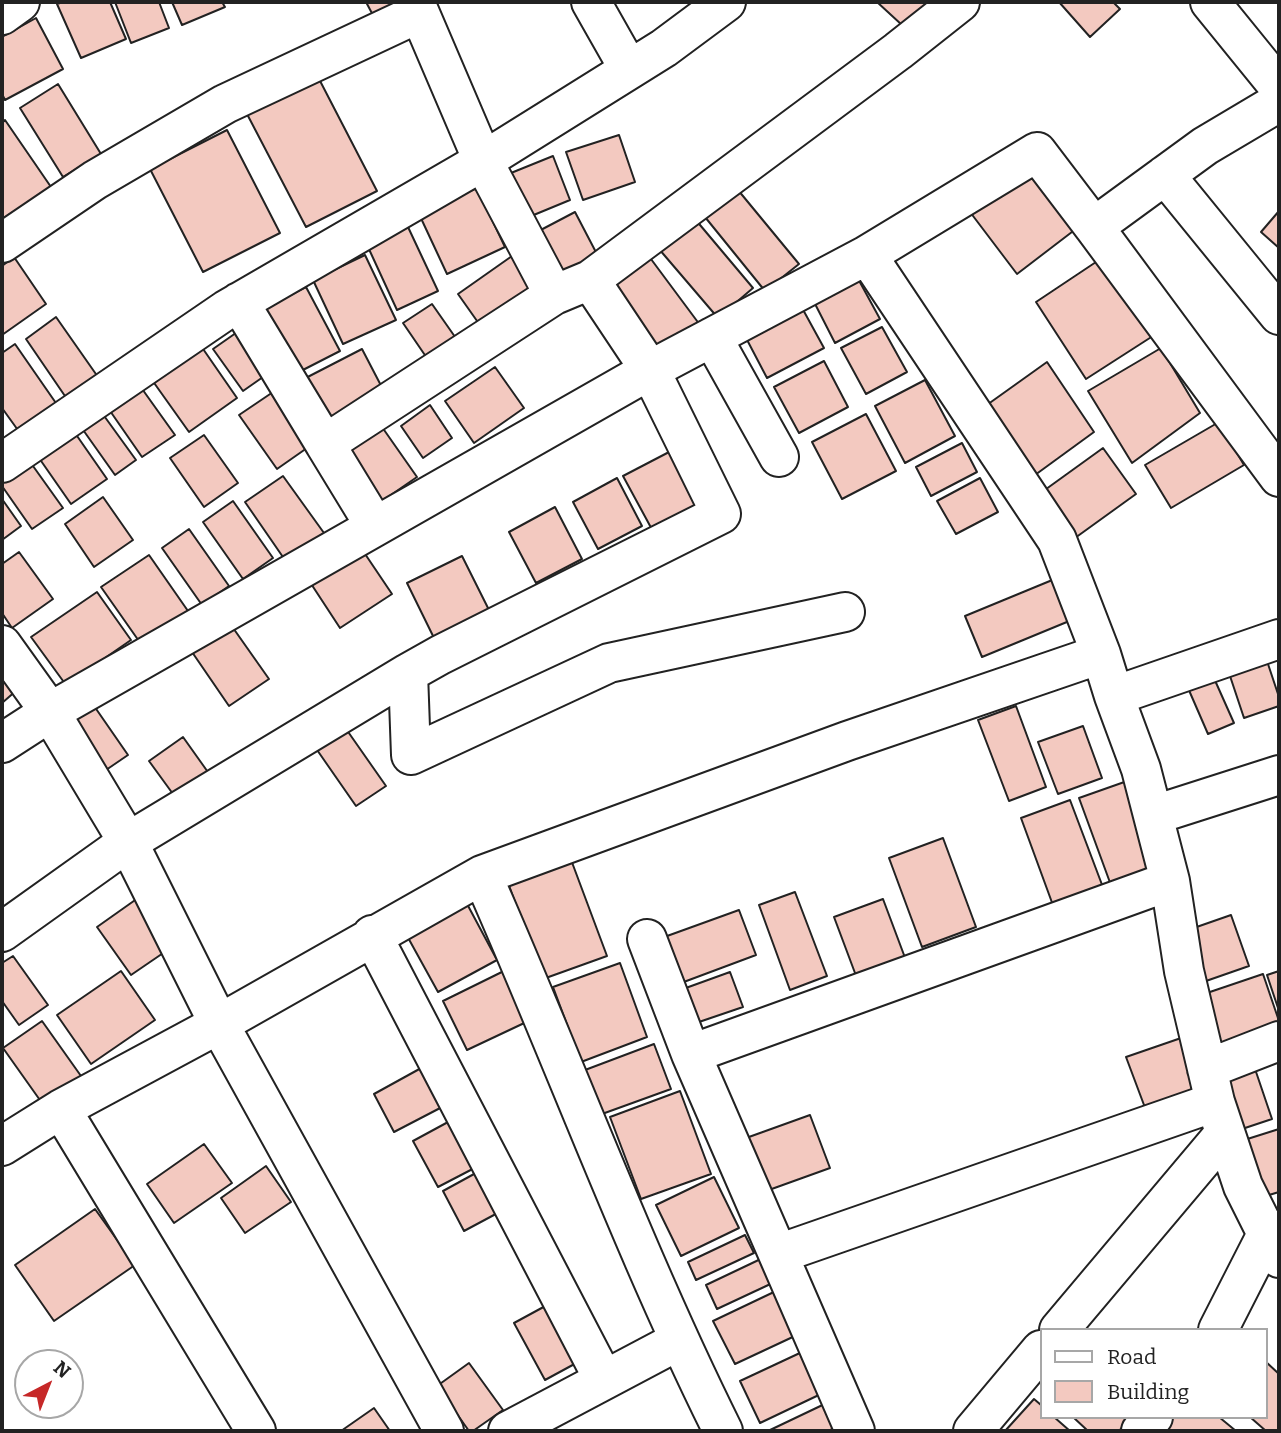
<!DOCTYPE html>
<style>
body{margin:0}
#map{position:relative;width:1281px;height:1433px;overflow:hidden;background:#fff;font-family:Bitter,serif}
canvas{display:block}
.frame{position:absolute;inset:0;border:4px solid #222;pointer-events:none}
.legend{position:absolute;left:1040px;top:1328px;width:228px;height:91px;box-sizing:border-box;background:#fff;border:2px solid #a7a7a7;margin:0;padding:9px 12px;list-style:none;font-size:21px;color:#222}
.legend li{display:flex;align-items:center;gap:14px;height:35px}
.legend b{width:35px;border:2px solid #a7a7a7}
.north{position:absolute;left:14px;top:1349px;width:70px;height:70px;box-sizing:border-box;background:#fff;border:2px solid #a7a7a7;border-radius:50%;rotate:42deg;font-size:19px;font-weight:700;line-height:28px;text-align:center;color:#222}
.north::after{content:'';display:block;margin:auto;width:24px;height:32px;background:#c62828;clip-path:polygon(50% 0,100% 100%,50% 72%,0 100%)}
</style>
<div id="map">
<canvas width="1281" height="1433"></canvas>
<div class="frame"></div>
<ul class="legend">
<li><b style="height:9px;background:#fff"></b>Road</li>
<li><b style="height:19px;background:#f3c9c0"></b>Building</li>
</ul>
<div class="north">N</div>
</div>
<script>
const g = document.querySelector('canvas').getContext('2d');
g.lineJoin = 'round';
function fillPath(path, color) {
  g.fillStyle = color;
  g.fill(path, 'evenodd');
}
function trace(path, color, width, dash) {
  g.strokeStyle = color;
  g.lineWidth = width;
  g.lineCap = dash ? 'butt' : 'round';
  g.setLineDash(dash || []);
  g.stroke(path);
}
const building = new Path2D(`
 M63,2H110L126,39L81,58L57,4Z
 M115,2H159L169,28L131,43Z
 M172,2H222L225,7L182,25Z
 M366,2H395L398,7L375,19Z
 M877,2H947L915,37Z
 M1059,2H1113L1120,9L1090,37Z
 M36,18L63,69L5,100L2,94V37Z
 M318,77L377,191L306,227L247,114Z
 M58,84L101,154L63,177L20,108Z
 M5,120L51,187L4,218L2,215V123Z
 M227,130L280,233L203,272L150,169Z
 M619,135L635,182L583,200L566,152Z
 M553,156L570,200L524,219L506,175Z
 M1034,156L1085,222L1017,274L967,208Z
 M477,188L505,247L447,274L419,214Z
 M738,190L799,264L765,291L705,217Z
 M1279,211V248L1261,232Z
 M575,212L599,258L559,279L535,233Z
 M695,219L753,288L718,318L659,249Z
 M408,227L438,291L397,310L368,247Z
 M645,251L700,325L660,355L605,281Z
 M365,255L396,320L343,344L313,280Z
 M512,256L536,290L482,328L458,294Z
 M1105,256L1156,334L1086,379L1036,302Z
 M14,257L46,304L2,335V266Z
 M856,275L880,319L835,343L812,298Z
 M306,287L340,351L297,373L263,309Z
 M432,304L460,344L431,364L403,323Z
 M801,306L824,348L767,378L745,336Z
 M56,317L98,377L67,399L26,339Z
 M882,327L907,372L866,394L841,348Z
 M243,328L273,370L243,391L213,349Z
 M15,344L58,406L20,433L2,408V353Z
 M201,346L237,398L189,432L152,380Z
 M1161,348L1200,413L1132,463L1088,391Z
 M362,349L388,399L321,433L296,383Z
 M824,361L848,407L799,433L774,387Z
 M1047,362L1094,432L1035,475L984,407Z
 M495,367L524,408L474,443L445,401Z
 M925,380L955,436L905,463L875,406Z
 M140,386L175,435L142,457L108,408Z
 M279,388L317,441L277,469L239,415Z
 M430,405L452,438L423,458L401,426Z
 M102,413L136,460L115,475L81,427Z
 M866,414L896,471L842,499L812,442Z
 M1219,422L1244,465L1171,508L1145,465Z
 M382,427L417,477L375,506L341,456Z
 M75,433L107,479L71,504L39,458Z
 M204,435L238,483L204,507L170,458Z
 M962,443L977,472L931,496L916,467Z
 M1103,448L1136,494L1075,538L1042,492Z
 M671,451L702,510L655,535L623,476Z
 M28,459L63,508L32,529L2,486V477Z
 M283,476L324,533L285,560L245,502Z
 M617,478L642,526L598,549L573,502Z
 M980,478L998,512L956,534L937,501Z
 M103,497L133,540L94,567L65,524Z
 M2,499L21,526L2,540Z
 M233,501L273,558L243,579L203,522Z
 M555,507L582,559L536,583L509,532Z
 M189,529L229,586L202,605L162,548Z
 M355,539L392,594L340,628L304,573Z
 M19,552L53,599L12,628L2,613V564Z
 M149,555L188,611L141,644L101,587Z
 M462,556L490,612L435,640L407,583Z
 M1062,576L1079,617L982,657L965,616Z
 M97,592L131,640L66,685L31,637Z
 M231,625L269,679L229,706L192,652Z
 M1267,661L1279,697V706L1244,718L1229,673Z
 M2,672L17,690L2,703Z
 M1213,676L1234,723L1208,734L1188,688Z
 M92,703L128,755L106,770L70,718Z
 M1016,706L1046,787L1009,801L978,720Z
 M344,726L386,786L356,806L315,747Z
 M1083,726L1102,778L1058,794L1038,742Z
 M183,737L215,782L181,805L149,761Z
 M1130,780L1163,870L1112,888L1079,798Z
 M1070,800L1104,890L1054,908L1021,818Z
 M943,838L976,927L922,947L889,858Z
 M570,857L607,956L543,979L507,880Z
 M795,892L827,976L790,990L759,905Z
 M138,898L172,947L131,975L97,927Z
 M883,899L907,963L858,981L834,917Z
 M466,902L497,960L438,992L406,934Z
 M739,910L756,955L673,986L656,940Z
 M1231,915L1249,966L1206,981L1188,930Z
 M13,956L48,1005L19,1025L2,1001V963Z
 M620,963L647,1037L581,1062L553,987Z
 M512,967L537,1017L467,1050L443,1001Z
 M121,971L155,1020L91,1064L57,1015Z
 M1279,971V1011L1267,975Z
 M730,972L743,1007L696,1023L683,989Z
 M1263,974L1279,1021V1039L1223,1058L1201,995Z
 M42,1021L81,1076L42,1103L3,1048Z
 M1184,1037L1204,1092L1147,1113L1126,1057Z
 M654,1044L671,1089L602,1114L585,1070Z
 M1253,1063L1272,1119L1239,1130L1220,1074Z
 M423,1067L444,1106L394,1132L374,1094Z
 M680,1091L711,1174L641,1199L610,1117Z
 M461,1115L486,1162L438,1187L413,1141Z
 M810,1115L830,1168L755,1195L735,1142Z
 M1279,1129V1192L1259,1198L1241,1141Z
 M204,1144L232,1183L174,1223L147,1184Z
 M266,1166L291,1202L245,1233L221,1198Z
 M485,1168L507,1208L464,1231L443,1191Z
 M714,1177L739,1228L681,1256L656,1205Z
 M95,1209L135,1265L54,1321L15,1265Z
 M745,1235L754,1253L696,1280L688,1262Z
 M767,1256L779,1280L717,1309L706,1285Z
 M776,1291L797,1335L735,1364L713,1321Z
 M549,1304L580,1361L545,1380L514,1323Z
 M802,1352L823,1393L760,1423L740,1381Z
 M1265,1361L1279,1374V1431H1266L1250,1417H1265Z
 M469,1363L503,1410L473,1431H469L437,1386Z
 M1034,1399L1041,1405V1417H1054L1070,1431H1005Z
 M833,1400L844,1424L828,1431H768Z
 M374,1408L390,1431H341Z
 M1073,1417H1132L1119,1431H1088Z
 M1173,1417H1219L1236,1431H1161Z`);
fillPath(building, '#f3c9c0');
trace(building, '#222', 2);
const minor = new Path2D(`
 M415,2L483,161L554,295L590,280L898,51L960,2
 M591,2L629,69
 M1210,2L1279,87
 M2,15L20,2
 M1165,175L1279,315
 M1094,227L1279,477
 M2,243L95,180L225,104L419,13
 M867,255L1037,152L1094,227L1205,146L1279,102
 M239,302L325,444
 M712,337L779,457
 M2,463L226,310L483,161L664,48L726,2
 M375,526L325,444L554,295
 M2,645L50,712L128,842L219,1024L444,1431
 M408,673L411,755L609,663L845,612
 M1114,696L1141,769L1170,881L1184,971L1215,1102L1243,1186L1279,1258
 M2,743L50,712L650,370L867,255L1057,540L1101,654
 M1154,815L1279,775
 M482,875C564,1060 633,1250 723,1431
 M2,932L128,842L408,673L440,655L721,514L650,370L590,280
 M372,935L604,1380
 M647,939L691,1054
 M1207,1069L1279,1041
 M2,1146L61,1109
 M778,1254L691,1054L1170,881
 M1059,1330L1225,1133
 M1218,1330L1267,1234L1279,1230
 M256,1431L61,1109L219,1024L482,875L847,741L1101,654L1114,696L1279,639
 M508,1431L678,1341
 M855,1431L778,1254L1215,1102
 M973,1431L1041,1350
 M1141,1431L1153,1417`);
trace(minor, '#222', 42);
trace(minor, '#fff', 38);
</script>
